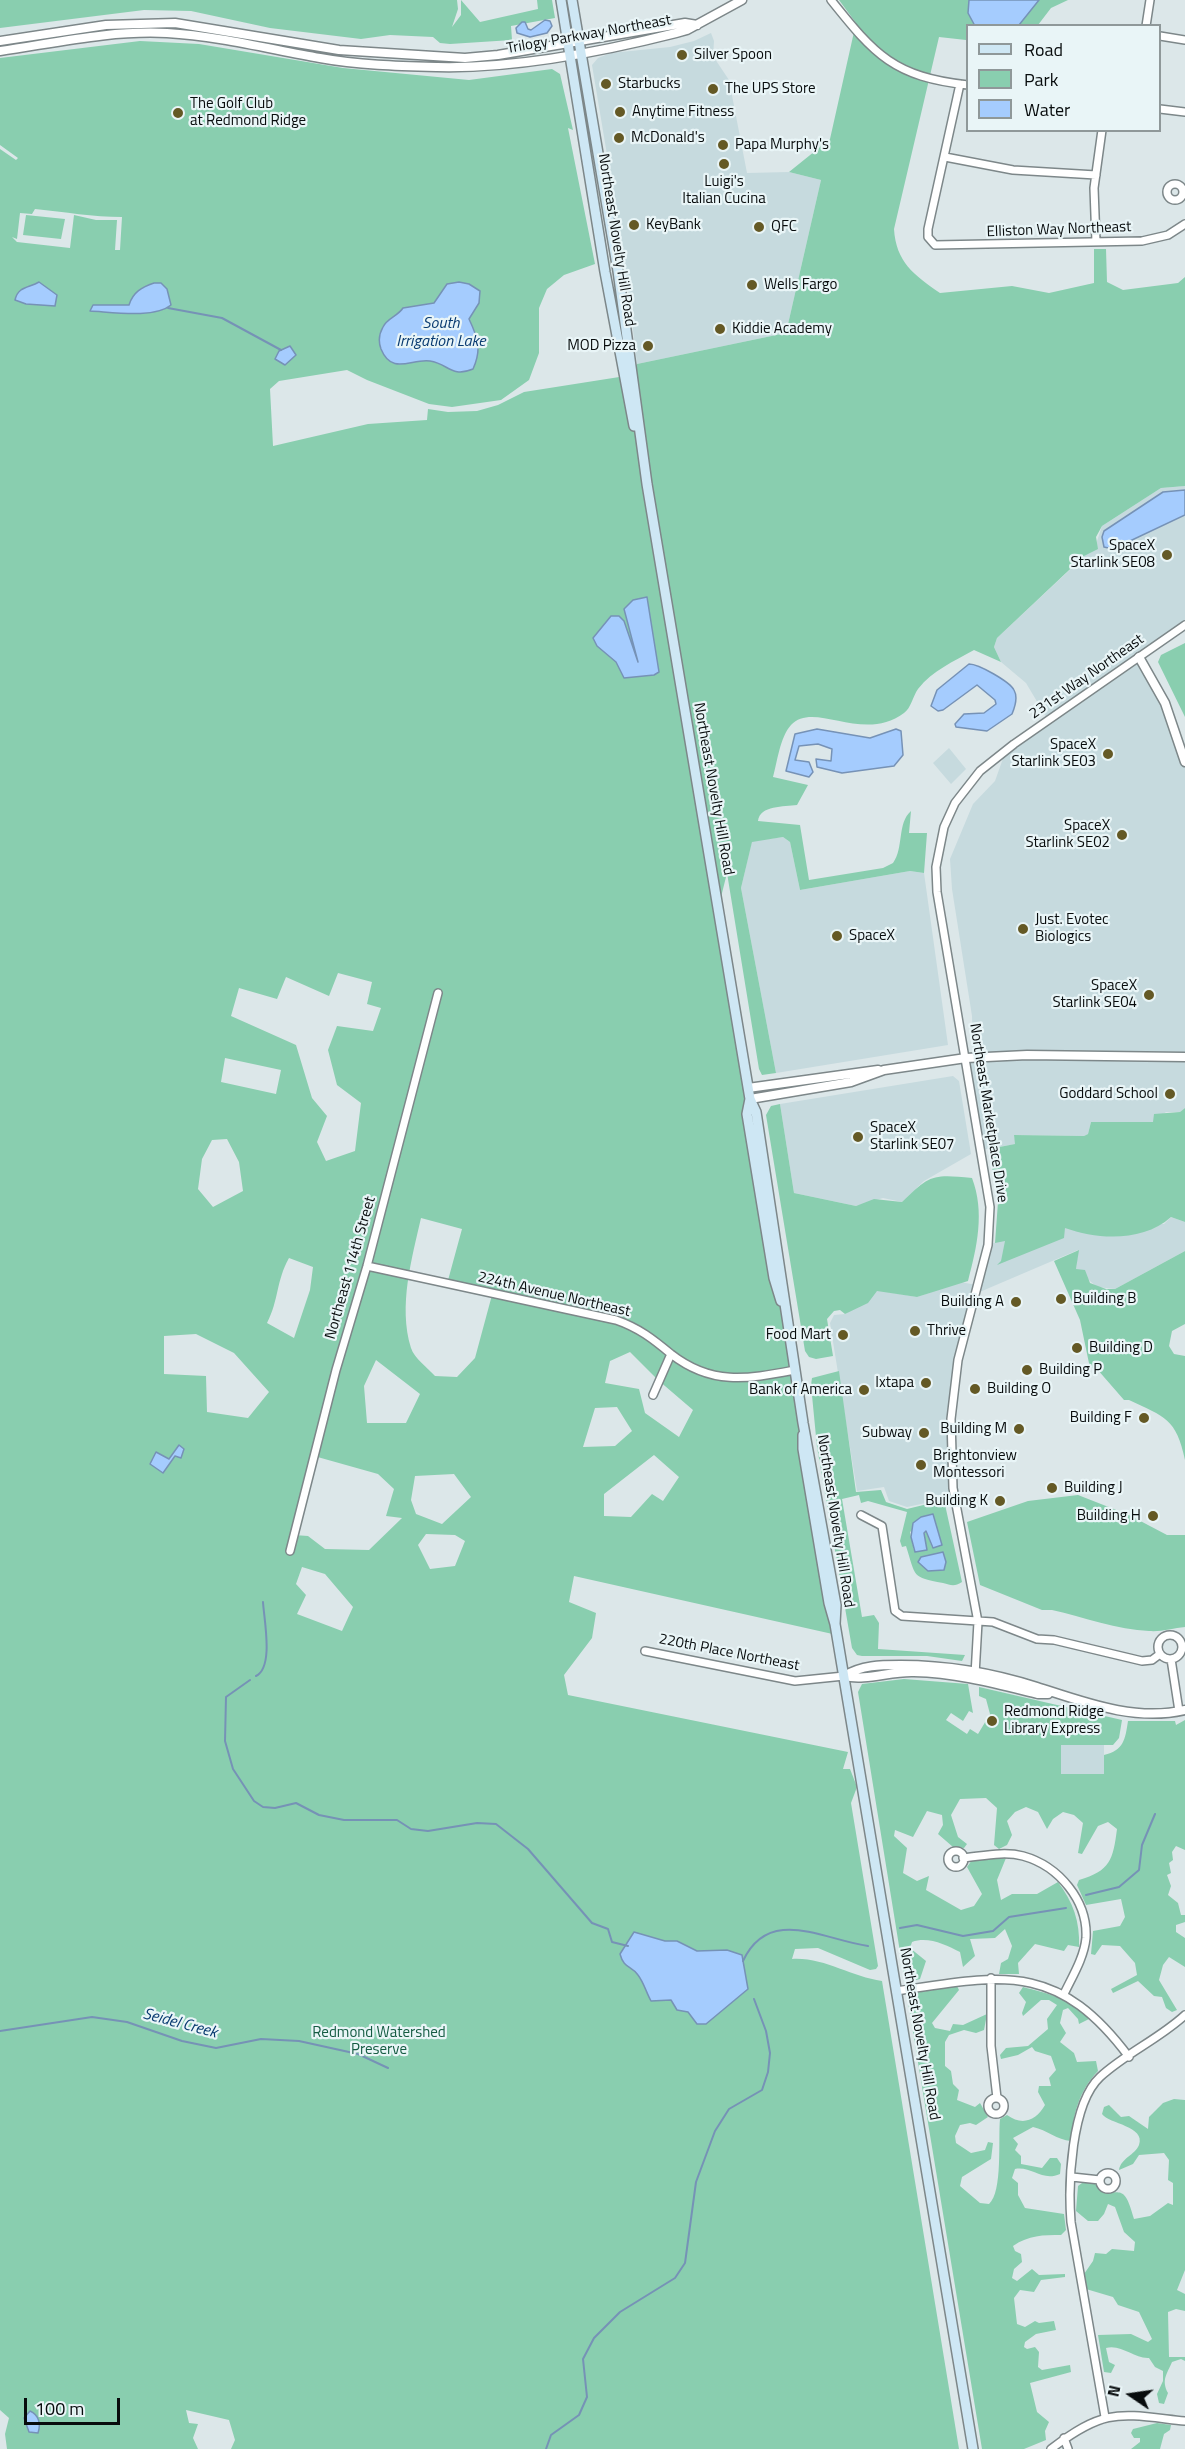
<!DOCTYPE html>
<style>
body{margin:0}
#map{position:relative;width:1185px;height:2449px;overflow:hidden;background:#dce7e9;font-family:"Titillium Web",sans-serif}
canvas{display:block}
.legend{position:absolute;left:966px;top:24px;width:195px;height:108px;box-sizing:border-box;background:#e9f5f7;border:2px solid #8f9899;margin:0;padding:8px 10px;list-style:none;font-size:18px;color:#080c0d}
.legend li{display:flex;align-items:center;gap:12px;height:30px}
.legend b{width:30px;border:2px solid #8f9899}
.north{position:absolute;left:1101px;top:2365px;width:60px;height:60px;-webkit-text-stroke:4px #e9f5f7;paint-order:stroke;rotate:283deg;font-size:16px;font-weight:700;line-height:24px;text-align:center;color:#080c0d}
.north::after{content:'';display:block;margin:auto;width:21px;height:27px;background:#080c0d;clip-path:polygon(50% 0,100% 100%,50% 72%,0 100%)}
.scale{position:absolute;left:24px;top:2398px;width:96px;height:27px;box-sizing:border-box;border:3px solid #080c0d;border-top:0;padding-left:8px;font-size:18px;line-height:21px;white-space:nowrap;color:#080c0d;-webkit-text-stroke:4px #e9f5f7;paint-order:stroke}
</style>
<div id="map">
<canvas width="1185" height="2449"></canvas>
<ul class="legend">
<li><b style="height:8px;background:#cee7f4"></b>Road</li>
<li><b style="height:16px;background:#89ceaf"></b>Park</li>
<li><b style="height:16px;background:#a5ccfe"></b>Water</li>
</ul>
<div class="north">N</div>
<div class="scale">100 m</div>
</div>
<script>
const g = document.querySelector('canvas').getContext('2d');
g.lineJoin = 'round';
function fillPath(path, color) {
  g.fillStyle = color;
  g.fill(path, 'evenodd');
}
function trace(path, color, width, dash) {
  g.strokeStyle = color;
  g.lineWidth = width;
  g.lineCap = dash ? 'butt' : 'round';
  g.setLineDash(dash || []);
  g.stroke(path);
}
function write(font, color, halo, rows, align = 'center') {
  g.font = font + ' "Titillium Web",sans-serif';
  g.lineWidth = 4.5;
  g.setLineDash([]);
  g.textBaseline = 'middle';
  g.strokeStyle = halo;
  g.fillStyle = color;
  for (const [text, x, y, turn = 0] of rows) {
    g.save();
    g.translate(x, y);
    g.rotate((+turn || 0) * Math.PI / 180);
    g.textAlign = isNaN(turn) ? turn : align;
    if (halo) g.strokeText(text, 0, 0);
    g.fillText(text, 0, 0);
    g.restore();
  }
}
fillPath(new Path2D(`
 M711,33L714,41L713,56L729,80L747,173L789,172L821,180L786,333L637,364L625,262L592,65L598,58L611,53L670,47L694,41Z
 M1185,486V625L1139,657L1152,677L1185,762V1108L1180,1112H1166L1153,1122H1091L1088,1134L1084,1136L1014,1135L1016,1144L981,1150L966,1058L1059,1054L973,1052L972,1016L952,889L950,859L973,804L995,781L1006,750L1048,720L1026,683L1001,662L994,647L997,638L1074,566L1096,544L1102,526L1161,488Z
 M949,748L966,769L951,784L933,763Z
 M783,837L790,842L800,890L910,871L924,873L948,1045L776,1073L741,888L752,841Z
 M953,1076L959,1081L971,1154L924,1181L902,1202L883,1198L856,1206L794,1193L780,1104Z
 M1171,1217L1185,1222V1251L1115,1289L1097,1287L1076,1269L1078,1250L975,1294L952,1397L954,1497L907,1507L889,1501L884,1487L857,1491L830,1323L834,1315L845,1314L877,1290L917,1297L960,1282L977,1285L988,1245L1053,1223L1164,1224Z
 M1061,1745H1104V1774H1061Z`), '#c6dade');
fillPath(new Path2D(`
 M0,0H457L458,9L452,27L461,15V0L480,22L538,9L537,0H552L555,18L511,26L512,40L450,44L440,43L433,37L390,35L361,39L270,28L191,11L144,10L0,28Z
 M839,0H1068L1051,8L1038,25L968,26L967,47L966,40L939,37L894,229C896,262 914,275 940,293L1012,286L1049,293L1094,283V249H1106L1107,282L1123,290L1178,283L1185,277V486L1161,488L1102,526L1096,537L1098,549L1084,556L997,638L994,647L1001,662L974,650C953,662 933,670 918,689C913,696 911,708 904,713C863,744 814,700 791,725C780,737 777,763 773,777L808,785L797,805C784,807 760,805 758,821L800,825L809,880L883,868L893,863C904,848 897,823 911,811L909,833H927L924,873L910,871L800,890L790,842L783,837L752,842L741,888L776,1073L762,1075L759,1069L727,873L718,909L750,1099L747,1114L788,1327L837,1635L574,1576L569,1602L596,1613L592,1638L564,1675L568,1695L848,1752L843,1769H850L857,1787L851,1803L878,1966L876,1969L870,1970L818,1948L795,1949L792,1959C824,1957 851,1977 882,1981L959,2449H231L235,2440L229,2420L186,2410L189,2423L198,2424L193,2438L198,2449H7L5,2434L9,2418L0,2410V149L16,160L18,158L0,145V58L140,41L199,44L343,68L469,80L552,69L560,74L573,130L568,128L595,264L564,275L547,289L539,308V353L529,380L501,400L452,407L429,404L367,380L347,370L279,381L270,389L273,446L368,424L427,420L428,409L448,412L477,411L498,405L524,392L632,375L637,364L786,333L821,180L789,172L830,139L856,23ZM35,209C65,212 93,217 122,217L120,250H115L117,220H96L74,215L70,248L17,242L12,237L17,239L20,213L32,214ZM338,973L372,982L367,1004L381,1008L373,1031L337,1026L328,1050L337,1085L361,1103L355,1151L326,1161L317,1142L327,1116L312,1098L296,1045L231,1016L239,988L277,999L286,977L329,996ZM225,1058L281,1070L276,1094L221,1082ZM227,1139L239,1162L243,1191L213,1207L198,1189L202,1159L212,1140ZM421,1218L462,1229L447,1284L492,1295L475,1358L457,1377L435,1376C428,1368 414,1358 411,1348C398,1306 412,1258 421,1218ZM289,1258L313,1267L310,1290L294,1338L267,1323C279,1300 276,1281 289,1258ZM196,1334L234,1353L269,1392L248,1418L207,1412L206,1376L164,1374V1336ZM630,1352L658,1380L693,1410L679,1437L645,1413L639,1389L605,1383L610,1361ZM376,1360L420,1394L406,1423H367L364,1386ZM617,1407L632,1431L615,1446L583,1447L595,1408ZM654,1455L679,1477L663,1501L652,1494L631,1517L604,1516V1494ZM314,1456L378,1474L394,1489L386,1516L402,1518L369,1550L325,1549L308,1536L294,1535ZM454,1474L471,1497L442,1524L416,1514L411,1500L415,1476ZM426,1534L455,1535L465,1541L455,1566L430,1569L418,1545ZM302,1567L325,1574L353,1607L342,1631L297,1614L306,1595L296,1584Z
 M26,215L65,219L61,239L23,235Z
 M1185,643V717L1158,662L1161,655Z
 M780,1104L794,1193L856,1206L874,1199L902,1202C930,1175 932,1174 972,1178C985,1212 977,1247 968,1281L917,1297L877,1291L868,1303L845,1314L840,1310L834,1311L827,1319L833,1356L816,1359L809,1357L805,1351L766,1115L771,1106Z
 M1185,1108V1222L1171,1217C1143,1242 1098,1240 1065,1228L1064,1238L997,1265L1001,1261L1005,1241L995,1243L998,1202L989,1149L1015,1144L1014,1135L1084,1136L1088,1134L1091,1122H1153L1154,1114L1180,1112Z
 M1079,1250L1076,1269L1085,1270L1090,1283L1106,1289H1115L1185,1251V1324L1172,1331L1169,1346L1174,1354L1185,1356V1460C1176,1418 1165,1417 1129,1400H1124L1097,1369L1090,1368L1080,1320L1054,1261Z
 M839,1371L856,1492L881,1490L886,1502L907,1509L944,1500L962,1582C954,1587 951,1585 943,1583C911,1577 916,1577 906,1546L902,1547L900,1541L907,1512L868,1501L861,1503L859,1495L842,1499L862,1617L874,1615L879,1623L878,1649L965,1655L962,1661L927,1656H862L857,1655L852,1648L817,1447L811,1385L812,1378ZM933,1514L942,1545L932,1547L926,1531L914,1550L910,1532Z
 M1078,1495L1129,1515L1167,1535H1185V1627C1173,1628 1162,1632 1149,1631C1118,1630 1083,1617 1052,1610H1042L980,1585L967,1522L1028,1501Z
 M904,1679L968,1684L973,1713L969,1711L963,1721L951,1713L946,1720L967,1734L970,1729L978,1734L990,1714L986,1699L979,1696V1687L1122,1720L1119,1738L1113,1745H1061V1774H1104V1755C1124,1750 1125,1740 1128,1721H1175L1176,1725L1185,1720V1850L1176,1846L1172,1852L1173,1860L1169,1863L1171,1873L1167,1875L1171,1886L1168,1895L1178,1903L1181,1915H1185V1922L1176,1925V1932L1185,1938V1967L1169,1957L1163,1965L1159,1980L1177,2010L1172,2012L1166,2008L1162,1997L1154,1996L1138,1981L1113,1993L1111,1989L1137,1975L1135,1963L1120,1946L1102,1945L1095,1955L1091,1954L1093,1931L1120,1926L1125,1917L1121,1899L1086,1905L1077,1885L1079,1880C1110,1871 1113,1860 1117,1829L1108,1822L1098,1826L1082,1854L1078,1853L1083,1823L1074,1815L1063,1812L1053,1819L1047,1829L1038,1812L1026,1807L1015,1812L1007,1821L1012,1835L1007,1845L999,1849L994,1845L997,1808L986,1798L960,1799L951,1815L958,1837L967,1844L964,1848L953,1847L938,1834L943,1825L942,1815L927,1811L913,1837L895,1830L894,1836L907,1848L903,1873L917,1881L929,1876L926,1890L961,1910L974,1906L982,1894L967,1867L972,1860L1006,1858L997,1880L1001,1900L1012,1894H1037L1058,1882C1073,1902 1080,1921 1079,1947L1068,1945L1064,1951L1035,1944L1018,1963L1019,1974H999L1001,1963L1008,1959L1012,1946L1005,1929L995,1938L970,1939L975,1956L963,1967L960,1952C946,1945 928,1936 912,1942L910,1948L926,1961L920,1979L905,1983L858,1692L862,1684Z
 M957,1986L959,1990L932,2023L935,2028L950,2031L953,2024L963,2025L987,2014L984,2030L976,2033L964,2030L949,2035L945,2042V2066L951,2071L953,2084L959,2090L957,2100L975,2107L980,2103L988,2117L976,2125L970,2123L960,2125L955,2136L956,2143L971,2153L985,2150L988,2142L993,2143L991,2159L962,2177L960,2186L980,2203L989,2204C1003,2192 998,2139 1000,2119L1007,2115C1022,2126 1036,2121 1045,2105L1038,2092L1039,2086H1051L1049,2078L1056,2070L1051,2056L1035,2051L1032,2047L1018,2055L1001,2059L1000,2055L1006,2048L1028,2046L1048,2029L1047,2019L1057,2005L1049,2000H1041L1023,2016L1022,2013L1026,2002L1019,1993L1023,1987C1046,1993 1073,1999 1089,2019L1079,2024L1078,2019L1068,2008L1063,2010L1060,2023L1066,2033L1060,2042L1074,2053L1077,2062L1096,2061L1098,2071C1079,2091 1073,2114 1071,2141C1057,2140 1047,2130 1033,2127L1013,2138L1018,2144L1015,2150L1021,2156V2164L1042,2168L1050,2158H1057L1061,2164L1060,2174C1042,2182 1032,2166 1015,2169L1012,2178L1018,2183V2195L1025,2208L1064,2214L1066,2230L1061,2235C1043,2235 1029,2235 1013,2246L1015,2251L1021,2254L1022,2262L1014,2269L1012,2278L1017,2281L1032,2269L1039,2275L1065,2274V2277L1041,2280L1034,2292L1020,2290L1014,2298L1017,2324L1025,2327L1035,2321L1039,2323L1054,2321L1056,2330L1036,2334L1025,2342L1024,2347L1027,2349L1035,2347L1039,2352L1038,2367L1042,2370L1070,2365L1071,2372L1030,2383L1037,2412L1049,2422L1045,2431L1046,2440L1024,2449H982L908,2002L915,1993Z
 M1174,2099L1185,2100V2270L1177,2290L1185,2294V2311L1176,2309L1168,2312L1169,2357H1185V2361L1181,2359L1172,2362C1167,2374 1161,2380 1168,2393L1164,2404L1159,2403L1157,2394L1163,2381V2371L1155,2367L1149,2358C1134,2359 1122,2344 1106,2348L1109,2362L1115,2365L1111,2373L1104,2372L1098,2335L1131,2334L1148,2342L1152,2339L1139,2312L1118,2305L1113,2297L1086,2289L1084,2274L1093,2261L1095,2253L1106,2254L1112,2249L1134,2251L1135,2242L1124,2232L1115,2207L1108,2204L1104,2214L1098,2221H1088L1076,2211L1078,2186L1082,2183H1094C1118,2205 1122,2174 1134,2219L1150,2216L1168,2203L1173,2205V2183L1168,2180L1169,2160L1164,2153L1139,2155L1133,2164L1119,2170C1121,2158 1135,2155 1139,2145C1146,2126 1109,2124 1102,2114L1104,2107L1109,2105L1121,2117L1129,2116L1148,2129L1149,2117L1163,2103Z
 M1157,2423L1171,2425L1170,2430L1164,2434L1160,2449H1131L1140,2442V2438H1134L1131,2433L1133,2429Z`), '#89ceaf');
const water = new Path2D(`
 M969,0H1039L1019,25L975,26L968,13Z
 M545,20L550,21L552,26L547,33L530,37L517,33L516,28L522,22H525L528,29L531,30Z
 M39,282L57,295L55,306L26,304L15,300C18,286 29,288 39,282Z
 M459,282L469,284L480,291L479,303L469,319C478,338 482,349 473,369C451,378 449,364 430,361C412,358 392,376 381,349C378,341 379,334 383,327C387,318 398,316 403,308L434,303L447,284Z
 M154,283H161L167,289L171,305C154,319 111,312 90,311L93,305H129C133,292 142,287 154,283Z
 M290,346L296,355L285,365L275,359L279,351Z
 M1185,490V515L1113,549L1104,547L1102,537L1104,531L1163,492Z
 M647,597L659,672L654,675L624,678L616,662L597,646L593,638L611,616H619L624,621L638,662L624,609L633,600Z
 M969,664C979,664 1010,682 1014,690C1018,697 1015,707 1012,714L987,731L956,727L955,724L964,714L984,713L996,704L995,700L977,685L943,710L938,711L931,706L937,690Z
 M817,729L870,738L896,729L901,731L903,755L894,766L842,773L817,767L816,759L831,761L832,749L818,744L799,746L795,760L809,762L813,772L809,777L786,771L795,734Z
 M179,1445L184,1449L181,1458L175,1456L163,1473L150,1464L156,1452L169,1459Z
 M933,1514L942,1545L933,1548L926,1531L924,1533L927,1550L915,1552L911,1537L913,1523L921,1517Z
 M943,1552L946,1562L944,1570L928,1571L918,1562L921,1557Z
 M634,1932L665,1941H677L697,1951L727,1950L742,1955L748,1989L706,2024H697L688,2012L677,2010L671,2000L651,2001C646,1992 644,1983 638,1975C631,1965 624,1969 620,1954Z
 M30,2411C39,2415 41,2424 38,2433L29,2432L24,2418Z`);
fillPath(water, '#a5ccfe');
trace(water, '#7692b6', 1.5);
trace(new Path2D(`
 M168,308L222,318L281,350
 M256,1676C274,1667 264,1620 263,1602
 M250,1680L226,1697L225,1741L233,1769L254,1801L263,1807L275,1808L296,1803L319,1815L344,1820H397L411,1829L428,1831L477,1823L496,1824L528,1849L592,1923L608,1929L612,1942L628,1946
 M1086,1895L1119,1887L1139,1870L1142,1845L1155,1814
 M900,1928L917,1925L963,1936L993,1931L1009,1917L1066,1908
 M743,1961C769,1905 824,1940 868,1946
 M0,2031L92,2017L127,2022L182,2041L216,2048L261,2039L299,2041L358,2054L388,2068
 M546,2449L551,2435L579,2415L587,2397L583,2359L594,2338L620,2312L675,2278L685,2263L696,2182L715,2131L729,2109L762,2090L768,2072L770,2053L766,2031L754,1999`), '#7692b6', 2);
const minor = new Path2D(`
 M831,0C875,55 894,77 968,85
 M1146,26L1150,0
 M1160,36L1185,40
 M960,84L928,229V237L935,245L1142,241L1168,235L1185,224
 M1160,109L1185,112
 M945,157L1013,170L1096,175
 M1167 192a8 8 0 1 1 16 0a8 8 0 1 1-16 0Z
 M1096,242L1094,188L1102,130
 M367,1266L616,1320C639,1328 653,1339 671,1354C712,1386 747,1379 795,1370
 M653,1395L671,1354
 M861,1515L882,1526L895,1611L902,1616L993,1622L1037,1639L1054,1640L1142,1661L1152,1660L1160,1654
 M290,1551L336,1370L367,1266L438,993
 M1158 1647a12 12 0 1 1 24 0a12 12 0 1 1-24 0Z
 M645,1651L795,1681L844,1676
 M1171,1659L1179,1711
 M975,1675L978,1622L953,1488L951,1419L958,1360L988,1245L990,1207L937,892L936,867L944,827L955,803L980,771L1014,744L1185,625
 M948 1859a8 8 0 1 1 16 0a8 8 0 1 1-16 0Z
 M963,1858C983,1856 1004,1851 1023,1856C1059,1866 1088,1901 1086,1938C1084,1958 1072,1977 1064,1994
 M991,1978V2046L997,2098
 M896,1991C1003,1975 1057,1961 1129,2057
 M988 2106a8 8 0 1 1 16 0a8 8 0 1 1-16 0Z
 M1100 2181a8 8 0 1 1 16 0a8 8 0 1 1-16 0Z
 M1072,2177L1100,2180
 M1105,2417L1071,2222C1068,2184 1071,2104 1100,2077C1126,2053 1159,2039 1185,2015
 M1064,2438L1068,2449
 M1051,2449C1106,2407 1119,2414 1185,2421`);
const tertiary = new Path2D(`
 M0,41L106,25L175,23L339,50L465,58L498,55L685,23L697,25
 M0,51C55,43 111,30 167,33C218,36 269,49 320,58C358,65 398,66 437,67C515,69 601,52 676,33L687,30L742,0
 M1139,657L1165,703L1185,762
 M748,1088L878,1070
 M750,1099L851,1082L884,1070L966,1058L1027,1055L1185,1057
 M844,1676C862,1665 880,1665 901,1665C947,1665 993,1673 1037,1687C1084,1702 1135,1722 1185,1710
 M844,1676C867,1681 890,1671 914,1672C957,1673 997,1684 1038,1694H1048`);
const secondary = new Path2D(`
 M561,0L605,272L634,426
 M572,0L618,271L647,484L750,1099L756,1112L803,1423L836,1605L835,1624
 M750,1099L747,1114L774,1278L781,1301
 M803,1435V1449L829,1603L835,1624L973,2449`);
trace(minor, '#7d8789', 10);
trace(tertiary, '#7d8789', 11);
trace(secondary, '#7d8789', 12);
trace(minor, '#fff', 7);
trace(tertiary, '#fff', 8);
trace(secondary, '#cee7f4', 9);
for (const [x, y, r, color] of [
 [682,55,6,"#645925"],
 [606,84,6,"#645925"],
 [713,89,6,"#645925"],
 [620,112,6,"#645925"],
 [178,113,6,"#645925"],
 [619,138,6,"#645925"],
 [723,145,6,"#645925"],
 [724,164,6,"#645925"],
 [634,225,6,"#645925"],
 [759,227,6,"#645925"],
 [752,285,6,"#645925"],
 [720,329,6,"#645925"],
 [648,346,6,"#645925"],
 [1167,555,6,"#645925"],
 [1108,754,6,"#645925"],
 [1122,835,6,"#645925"],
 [1023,929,6,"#645925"],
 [837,936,6,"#645925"],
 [1149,995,6,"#645925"],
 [1170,1094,6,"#645925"],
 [858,1137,6,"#645925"],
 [1061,1299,6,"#645925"],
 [1016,1302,6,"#645925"],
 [915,1331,6,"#645925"],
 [843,1335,6,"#645925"],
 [1077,1348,6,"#645925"],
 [1027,1370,6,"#645925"],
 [926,1383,6,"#645925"],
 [975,1389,6,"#645925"],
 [864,1390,6,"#645925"],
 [1144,1418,6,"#645925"],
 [1019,1429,6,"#645925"],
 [924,1433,6,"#645925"],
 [921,1465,6,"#645925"],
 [1052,1488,6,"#645925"],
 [1000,1501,6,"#645925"],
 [1153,1516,6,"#645925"],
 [992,1721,6,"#645925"]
]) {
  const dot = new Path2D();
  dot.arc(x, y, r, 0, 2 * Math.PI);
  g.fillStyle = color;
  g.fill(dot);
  trace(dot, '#e9f5f7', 2);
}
write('15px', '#080c0d', '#e9f5f7', [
 ["Trilogy Parkway Northeast",589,35,-10],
 ["Elliston Way Northeast",1059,230,-2],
 ["Northeast Novelty Hill Road",616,240,81],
 ["231st Way Northeast",1087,677,-35],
 ["Northeast Novelty Hill Road",713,789,80],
 ["Northeast Marketplace Drive",988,1113,81],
 ["Northeast 114th Street",351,1268,-74],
 ["224th Avenue Northeast",554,1295,13],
 ["Northeast Novelty Hill Road",835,1521,81],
 ["220th Place Northeast",729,1653,11],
 ["Northeast Novelty Hill Road",919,2034,80]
]);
write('15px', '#080c0d', '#e9f5f7', [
 ["Silver Spoon",694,55],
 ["Starbucks",618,84],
 ["The UPS Store",725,89],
 ["The Golf Club",190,104],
 ["at Redmond Ridge",190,121],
 ["Anytime Fitness",632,112],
 ["McDonald's",631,138],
 ["Papa Murphy's",735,145],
 ["Luigi's",724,182,"center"],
 ["Italian Cucina",724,199,"center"],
 ["KeyBank",646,225],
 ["QFC",771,227],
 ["Wells Fargo",764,285],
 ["Kiddie Academy",732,329],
 ["MOD Pizza",636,346,"right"],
 ["SpaceX",1155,546,"right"],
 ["Starlink SE08",1155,563,"right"],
 ["SpaceX",1096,745,"right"],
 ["Starlink SE03",1096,762,"right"],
 ["SpaceX",1110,826,"right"],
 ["Starlink SE02",1110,843,"right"],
 ["Just. Evotec",1035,920],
 ["Biologics",1035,937],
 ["SpaceX",849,936],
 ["SpaceX",1137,986,"right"],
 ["Starlink SE04",1137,1003,"right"],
 ["Goddard School",1158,1094,"right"],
 ["SpaceX",870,1128],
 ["Starlink SE07",870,1145],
 ["Building B",1073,1299],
 ["Building A",1004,1302,"right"],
 ["Thrive",927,1331],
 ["Food Mart",831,1335,"right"],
 ["Building D",1089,1348],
 ["Building P",1039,1370],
 ["Ixtapa",914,1383,"right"],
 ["Building O",987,1389],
 ["Bank of America",852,1390,"right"],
 ["Building F",1132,1418,"right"],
 ["Building M",1007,1429,"right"],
 ["Subway",912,1433,"right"],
 ["Brightonview",933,1456],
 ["Montessori",933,1473],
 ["Building J",1064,1488],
 ["Building K",988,1501,"right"],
 ["Building H",1141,1516,"right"],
 ["Redmond Ridge",1004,1712],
 ["Library Express",1004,1729]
], 'left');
write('15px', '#145b42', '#e9f5f7', [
 ["Redmond Watershed",379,2033],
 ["Preserve",379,2050]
]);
write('italic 16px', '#083a70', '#e9f5f7', [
 ["South",441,324],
 ["Irrigation Lake",441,342],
 ["Seidel Creek",180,2024,15]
]);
</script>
